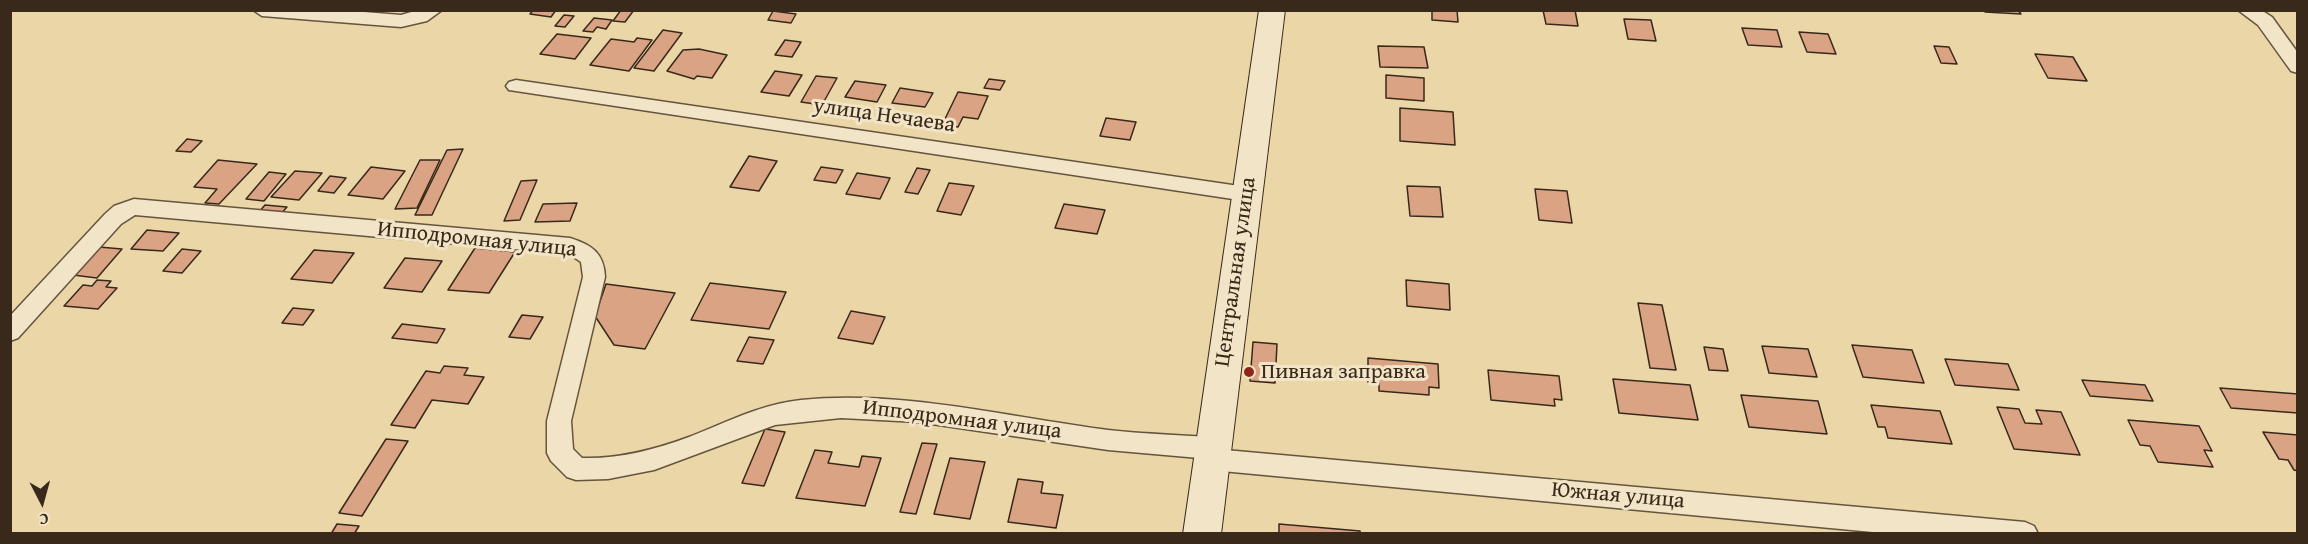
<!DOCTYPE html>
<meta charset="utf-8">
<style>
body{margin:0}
#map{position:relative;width:2308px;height:544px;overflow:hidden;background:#ebd6a7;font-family:"Gentium Book Plus",serif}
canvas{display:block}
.frame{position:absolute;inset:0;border:12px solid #38291b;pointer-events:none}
.north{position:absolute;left:12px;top:472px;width:60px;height:60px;-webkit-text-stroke:4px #f2e4c6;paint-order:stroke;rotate:174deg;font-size:16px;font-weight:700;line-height:24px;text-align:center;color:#38291b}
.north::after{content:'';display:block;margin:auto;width:21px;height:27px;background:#38291b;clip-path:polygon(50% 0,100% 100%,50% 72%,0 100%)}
</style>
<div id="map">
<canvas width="2308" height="544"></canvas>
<div class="frame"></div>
<div class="north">С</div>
</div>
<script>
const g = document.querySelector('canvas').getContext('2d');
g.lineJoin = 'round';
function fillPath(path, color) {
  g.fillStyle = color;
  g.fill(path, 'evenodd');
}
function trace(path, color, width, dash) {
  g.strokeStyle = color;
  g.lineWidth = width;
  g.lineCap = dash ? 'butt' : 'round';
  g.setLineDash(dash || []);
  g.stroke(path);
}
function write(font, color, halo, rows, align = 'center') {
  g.font = font + ' "Gentium Book Plus",serif';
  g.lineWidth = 6;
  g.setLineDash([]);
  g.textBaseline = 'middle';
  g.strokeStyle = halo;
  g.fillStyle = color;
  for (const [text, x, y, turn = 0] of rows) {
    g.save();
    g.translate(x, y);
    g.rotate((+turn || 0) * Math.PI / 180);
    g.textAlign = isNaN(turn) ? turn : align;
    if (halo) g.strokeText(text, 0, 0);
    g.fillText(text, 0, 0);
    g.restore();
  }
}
const building = new Path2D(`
 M533,10H556L551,17L530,14Z
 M621,10H634L625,22L613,21Z
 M1432,10H1457L1458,22L1432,20Z
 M1543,10H1575L1578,26L1546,24Z
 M1984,10H2018L2021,14L1985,12Z
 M773,11L796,14L791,23L768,20Z
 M564,15L574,16L565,27L555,26Z
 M594,18L612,20L606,29L597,27L593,32L583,31Z
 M1624,19L1651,20L1656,41L1628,39Z
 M1742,28L1777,30L1782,47L1748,45Z
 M663,30L682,33L654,71L634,68Z
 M1799,32L1828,34L1836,54L1807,52Z
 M557,34L591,38L575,59L540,54Z
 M637,38L652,40L629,71L590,65L611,39L634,42Z
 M785,40L801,42L792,57L775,55Z
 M1378,46L1424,47L1428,68L1380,67Z
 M1934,46L1949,47L1957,64L1941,63Z
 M699,49L727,55L712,78L697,76L694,79L667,71L683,50Z
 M2035,54L2073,57L2087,81L2048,78Z
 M775,71L802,75L789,96L761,92Z
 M1386,75L1424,78V101L1386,98Z
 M816,76L837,78L822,105L801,102Z
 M989,79L1005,81L1000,90L984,88Z
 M855,81L886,85L877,102L845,97Z
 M900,88L933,93L925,107L892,103Z
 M958,92L988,96L978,119L963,117L958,127L942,125Z
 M1400,108L1453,112L1455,145L1400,141Z
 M1106,118L1136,122L1130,140L1100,136Z
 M187,139L202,141L191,152L176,151Z
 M463,149L432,215H415L447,150Z
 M749,156L777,161L759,191L730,187Z
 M218,160L257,164L219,204L205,203L217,189L194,187Z
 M420,160H440L417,208L395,209Z
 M371,167L405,171L383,199L348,195Z
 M821,167L843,170L836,183L814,180Z
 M917,168L930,170L918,194L905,192Z
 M295,171L322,173L299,200L271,197Z
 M269,172L286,174L264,201L246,199Z
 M857,173L890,178L880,199L846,194Z
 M330,176L346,178L334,193L318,191Z
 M537,180L520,220L504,221L521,181Z
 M949,183L974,186L961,215L937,211Z
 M1407,186L1440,187L1443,217L1410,216Z
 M1535,189L1567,191L1572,223L1539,220Z
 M577,203L570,221L535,222L543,204Z
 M1064,204L1105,210L1097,234L1055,228Z
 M265,205L287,207L279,216L258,213Z
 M147,230L179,233L163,251L131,249Z
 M99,247L122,249L97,278L73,275Z
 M475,248L515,252L489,293L448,290Z
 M182,249L201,251L182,273L163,271Z
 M314,250L354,253L332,283L291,279Z
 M405,258L442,261L422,292L384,288Z
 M97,280L111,281L106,287L117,288L98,309L64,306L83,285L92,286Z
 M1406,280L1449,284L1450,310L1407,306Z
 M710,283L786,292L769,329L691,320Z
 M606,284L675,293L645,349L614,345L595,316Z
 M1638,303L1662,305L1676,370L1650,368Z
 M293,308L314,310L303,325L282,323Z
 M851,311L885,317L873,344L838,338Z
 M522,315L543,317L530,339L509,337Z
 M402,324L445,329L437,343L392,338Z
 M749,337L774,340L763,364L737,361Z
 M1253,342L1277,344L1275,383L1250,381Z
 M1852,345L1912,350L1924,383L1863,377Z
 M1762,346L1808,349L1817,377L1769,373Z
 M1704,347L1723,349L1728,371L1709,370Z
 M1368,358L1438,364L1439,388L1429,387V395L1379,391V383L1368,382Z
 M1945,359L2008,364L2019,390L1955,385Z
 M444,366L468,368L464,375L484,377L468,404L432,400L415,428L391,425L426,371L440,373Z
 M1488,370L1559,376L1562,400L1554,399L1555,406L1491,400Z
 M1613,379L1690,385L1698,420L1619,413Z
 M2082,380L2145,385L2153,401L2090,396Z
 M2220,388L2298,394V413L2231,408Z
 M1741,395L1818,401L1827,434L1749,427Z
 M1871,405L1940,411L1952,444L1888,438L1885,427H1878Z
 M1997,407L2019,409L2025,423L2042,424L2036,410L2061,412L2080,455L2014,449Z
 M2128,420L2199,426L2212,451L2204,450L2213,467L2158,462L2150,446L2140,445Z
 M765,429L785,432L764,486L742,483Z
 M2263,432L2298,435V471L2294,470L2288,460L2279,459Z
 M386,439L408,441L362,516L339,513Z
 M922,443L937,444L916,514L900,512Z
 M815,450L832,452L828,463L859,467L862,456L881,458L865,506L796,498Z
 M950,458L985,462L970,519L934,514Z
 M1018,479L1043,482L1041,493L1063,495L1056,528L1008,522Z
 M337,524L359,526L354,534H331Z
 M1279,524L1360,531V534H1279Z`);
fillPath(building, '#daa383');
trace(building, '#38291b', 1.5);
const street = new Path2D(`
 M253,10H339L401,15L418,10H442L427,21L401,27L262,16Z
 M2238,10H2261L2272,17L2298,53V73L2291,71L2258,25Z
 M516,80L1246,187L1254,189L1257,194L1254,199L1246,201L509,90L506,86L509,82Z
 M134,199L570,238C592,245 604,253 605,277L571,421L573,449L582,458C619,459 654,450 689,437C725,423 761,404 801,400C904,390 1006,417 1108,430C1143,434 1178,435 1213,437L1222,441L1225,450L2025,522L2034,526L2038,534H1894L1211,470L1202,467L1199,458L1108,450L918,422L841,418L775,425L654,470L608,479L576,480L567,477L551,461L547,453V421L583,277L581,262L569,254L135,215L121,224L18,338L10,341V316L105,214L114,206Z`);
const secondary = new Path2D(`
 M1259,10H1285L1221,534H1183Z`);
trace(street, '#65543e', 3);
trace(secondary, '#38291b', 2);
fillPath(street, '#f2e4c6');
fillPath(secondary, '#f2e4c6');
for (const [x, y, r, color] of [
 [1249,372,6,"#8f2418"]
]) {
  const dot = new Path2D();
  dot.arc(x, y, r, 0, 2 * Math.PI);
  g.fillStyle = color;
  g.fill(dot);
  trace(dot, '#f2e4c6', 2);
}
write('22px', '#38291b', '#f2e4c6', [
 ["улица Нечаева",884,116,8],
 ["Ипподромная улица",477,240,6],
 ["Центральная улица",1236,272,-82],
 ["Ипподромная улица",962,420,7],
 ["Южная улица",1618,496,5]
]);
write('22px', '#38291b', '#f2e4c6', [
 ["Пивная заправка",1261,372]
], 'left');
</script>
